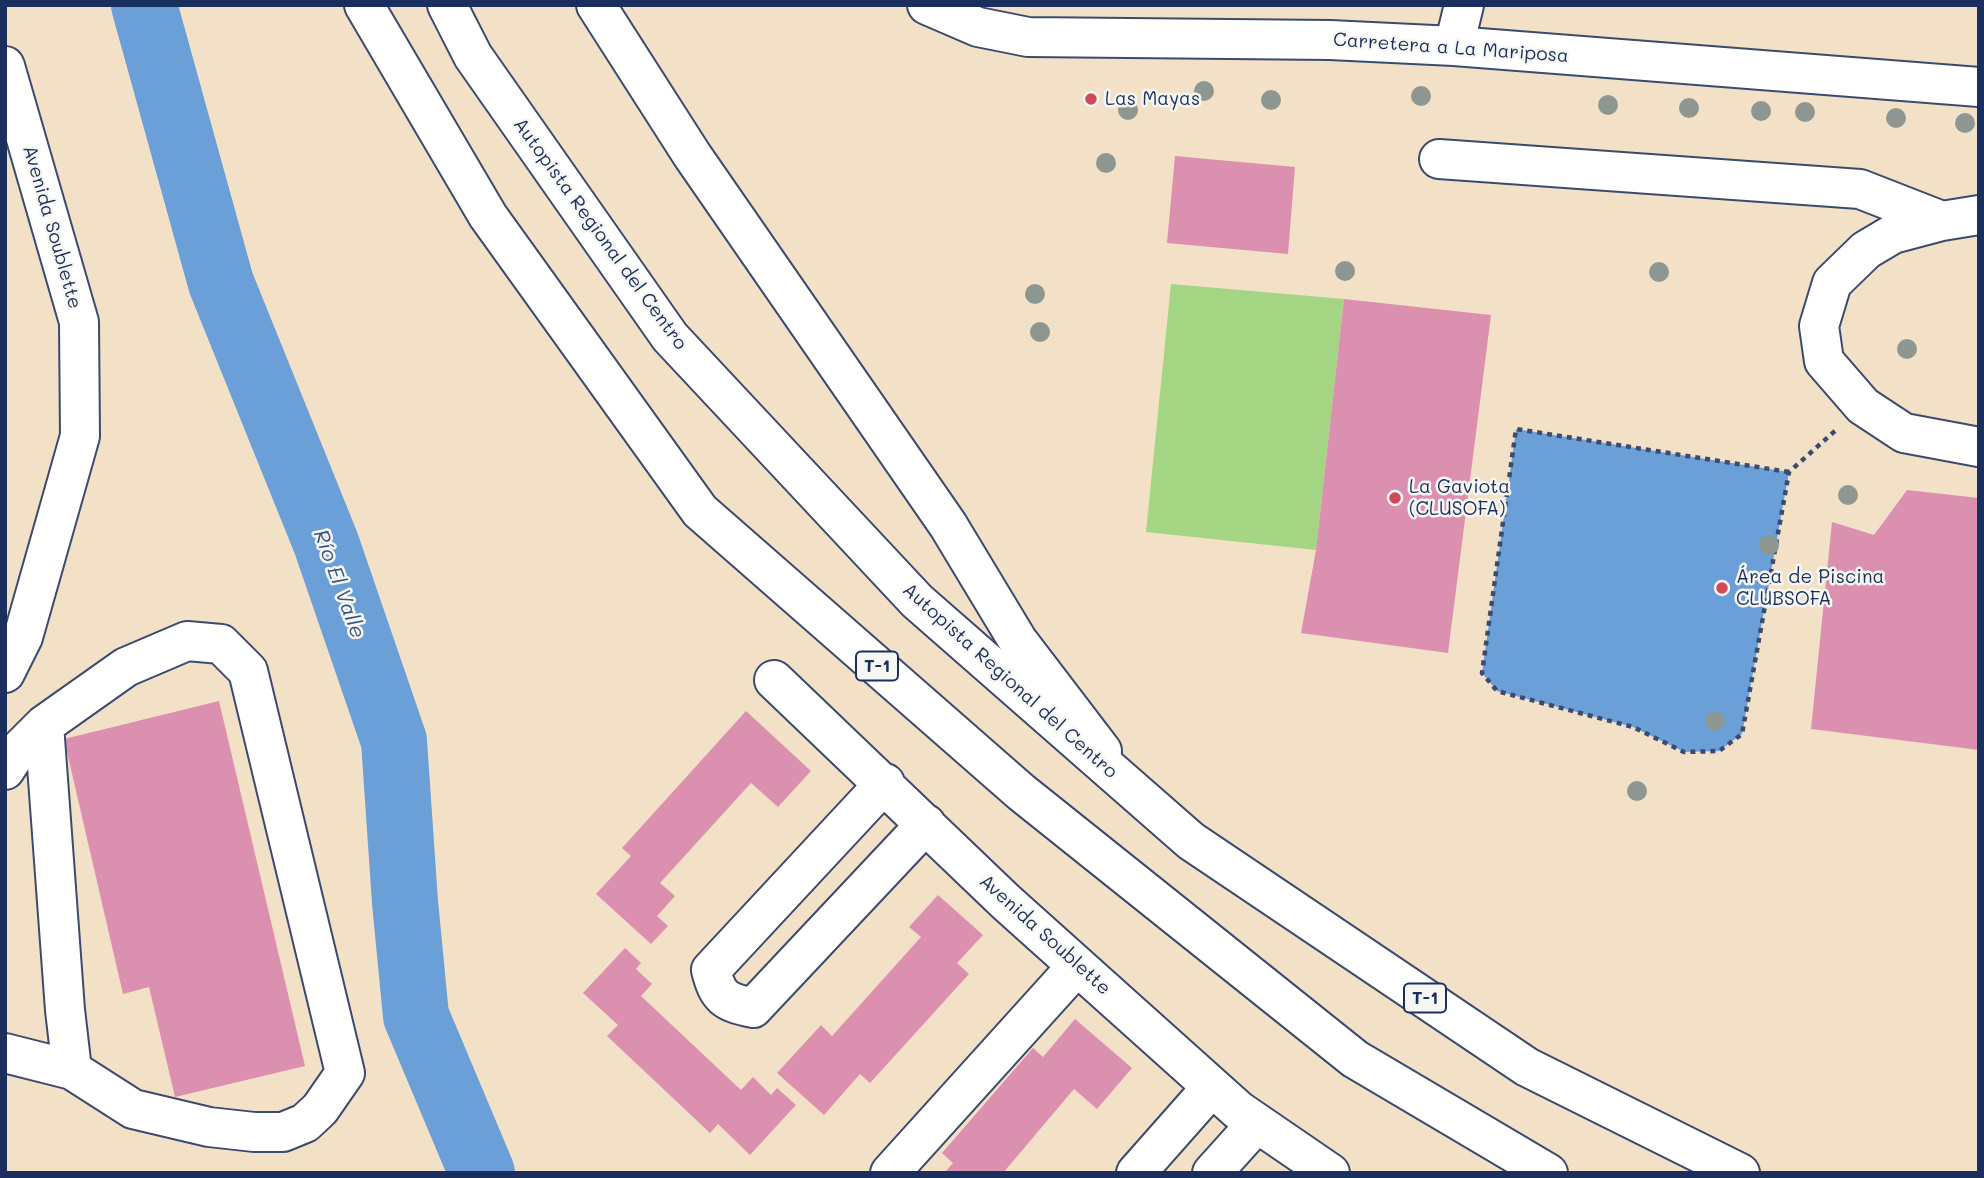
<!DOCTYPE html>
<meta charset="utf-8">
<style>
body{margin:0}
#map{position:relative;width:1984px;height:1178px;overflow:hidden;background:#f2e1c7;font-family:Mali,sans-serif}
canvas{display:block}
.frame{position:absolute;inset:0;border:7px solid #1b2f5e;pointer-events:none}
</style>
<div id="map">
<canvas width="1984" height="1178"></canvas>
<div class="frame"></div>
</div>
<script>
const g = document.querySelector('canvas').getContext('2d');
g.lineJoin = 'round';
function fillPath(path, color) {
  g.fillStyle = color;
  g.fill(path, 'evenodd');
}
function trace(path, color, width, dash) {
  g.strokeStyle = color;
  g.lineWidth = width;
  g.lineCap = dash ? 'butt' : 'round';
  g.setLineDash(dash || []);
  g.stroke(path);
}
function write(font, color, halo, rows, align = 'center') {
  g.font = font + ' Mali,sans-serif';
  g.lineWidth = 5;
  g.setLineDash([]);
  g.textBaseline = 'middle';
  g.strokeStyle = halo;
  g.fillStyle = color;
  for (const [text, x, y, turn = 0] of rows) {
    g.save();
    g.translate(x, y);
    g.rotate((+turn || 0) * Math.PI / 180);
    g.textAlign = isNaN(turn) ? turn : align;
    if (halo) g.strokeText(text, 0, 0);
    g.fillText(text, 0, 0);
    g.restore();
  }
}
fillPath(new Path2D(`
 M1171,284L1344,299L1316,550L1146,532Z`), '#a4d583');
fillPath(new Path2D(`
 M1516,429L1789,472L1742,734L1719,751L1684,752L1633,727L1497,691L1482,673Z`), '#6b9fd7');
trace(new Path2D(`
 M144,5L221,283L326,543L394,741L405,902L416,1016L482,1173`), '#6b9fd7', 66);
fillPath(new Path2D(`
 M1175,156L1295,167L1288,254L1167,243Z
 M1344,299L1491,315L1448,653L1301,633L1316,550Z
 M1907,490L1979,498V750L1811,729L1832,522L1874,535Z
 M219,701L305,1066L175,1097L149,987L123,994L64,739Z
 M746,711L811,771L778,807L751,783L660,883L675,896L657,916L668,926L651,944L596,894L631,856L622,848Z
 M938,895L983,935L957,963L969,974L870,1083L860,1074L824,1115L777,1073L821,1025L832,1036L921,937L909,927Z
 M625,948L641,963L636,969L652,984L641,996L741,1090L753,1077L771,1095L777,1088L796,1105L750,1155L718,1124L710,1133L607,1036L618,1025L583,993Z
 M1075,1019L1132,1068L1097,1109L1074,1089L1003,1173H944L953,1163L942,1153L1033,1048L1043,1057Z`), '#dc90b0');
const minor = new Path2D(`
 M596,5L692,155L948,525L1018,641L1102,751
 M927,5L978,27L1028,37L1330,40L1454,46L1979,87
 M1454,46L1464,5
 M5,66L79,322L80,436L23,637L5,673
 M1439,159L1860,189L1942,221L1979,215
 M1942,221L1893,234L1866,250L1832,283L1819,326L1824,361L1863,406L1904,433L1979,447
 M774,680L1006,902L1238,1110L1330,1173
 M44,725L65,1010L72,1070
 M5,770L16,753L44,725L126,667L187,641L221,644L248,671L345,1073L320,1109L305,1123L283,1132H254L209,1127L133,1109L72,1070L5,1053
 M885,783L711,970C718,998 725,1002 753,1008L926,824
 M890,1173L1077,966
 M1136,1173L1212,1087
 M1212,1173L1257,1123`);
const highway = new Path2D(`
 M364,5L488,216L700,511L1021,792L1355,1059L1548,1173
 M447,5L473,56L670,337L917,601L1191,841L1527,1067L1740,1173`);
trace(minor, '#3b4a6e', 42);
trace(highway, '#3b4a6e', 42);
trace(new Path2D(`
 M1789,472L1516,429L1482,673L1497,691L1633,727L1684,752L1719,751L1742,734L1789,472L1836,430`), '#3b4a6e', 4.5, [5, 5]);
trace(minor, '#fff', 38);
trace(highway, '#fff', 38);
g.fillStyle = '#8e9692';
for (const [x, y] of [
 [1204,91],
 [1421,96],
 [1271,100],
 [1608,105],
 [1689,108],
 [1128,110],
 [1761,111],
 [1805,112],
 [1896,118],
 [1965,123],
 [1106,163],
 [1345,271],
 [1659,272],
 [1035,294],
 [1040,332],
 [1907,349],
 [1848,495],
 [1769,545],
 [1715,721],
 [1637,791]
]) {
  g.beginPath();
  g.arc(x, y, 10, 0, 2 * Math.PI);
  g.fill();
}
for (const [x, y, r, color] of [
 [1091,99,7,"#d1495b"],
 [1395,498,7,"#d1495b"],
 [1722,588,7,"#d1495b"]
]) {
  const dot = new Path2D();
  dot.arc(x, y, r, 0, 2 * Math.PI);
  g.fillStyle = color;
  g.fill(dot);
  trace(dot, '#f6f6f2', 2.5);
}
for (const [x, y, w] of [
 [877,666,42],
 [1425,998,42]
]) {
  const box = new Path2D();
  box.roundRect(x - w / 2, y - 14.5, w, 29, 5);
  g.fillStyle = '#f6f6f2';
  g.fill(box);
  trace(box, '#1b2f5e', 2);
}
write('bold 18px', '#1b2f5e', null, [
 ["T-1",877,666],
 ["T-1",1425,998]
]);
write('19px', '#1b2f5e', '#f6f6f2', [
 ["Carretera a La Mariposa",1451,48,4],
 ["Avenida Soublette",52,227,74],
 ["Autopista Regional del Centro",600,234,54],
 ["Autopista Regional del Centro",1010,681,42],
 ["Avenida Soublette",1045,935,42]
]);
write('19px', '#1b2f5e', '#f6f6f2', [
 ["Las Mayas",1105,99],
 ["La Gaviota",1409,487],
 ["(CLUSOFA)",1409,509],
 ["Área de Piscina",1736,577],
 ["CLUBSOFA",1736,599]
], 'left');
write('italic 21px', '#375688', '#f6f6f2', [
 ["Río El Valle",339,584,70]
]);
</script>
